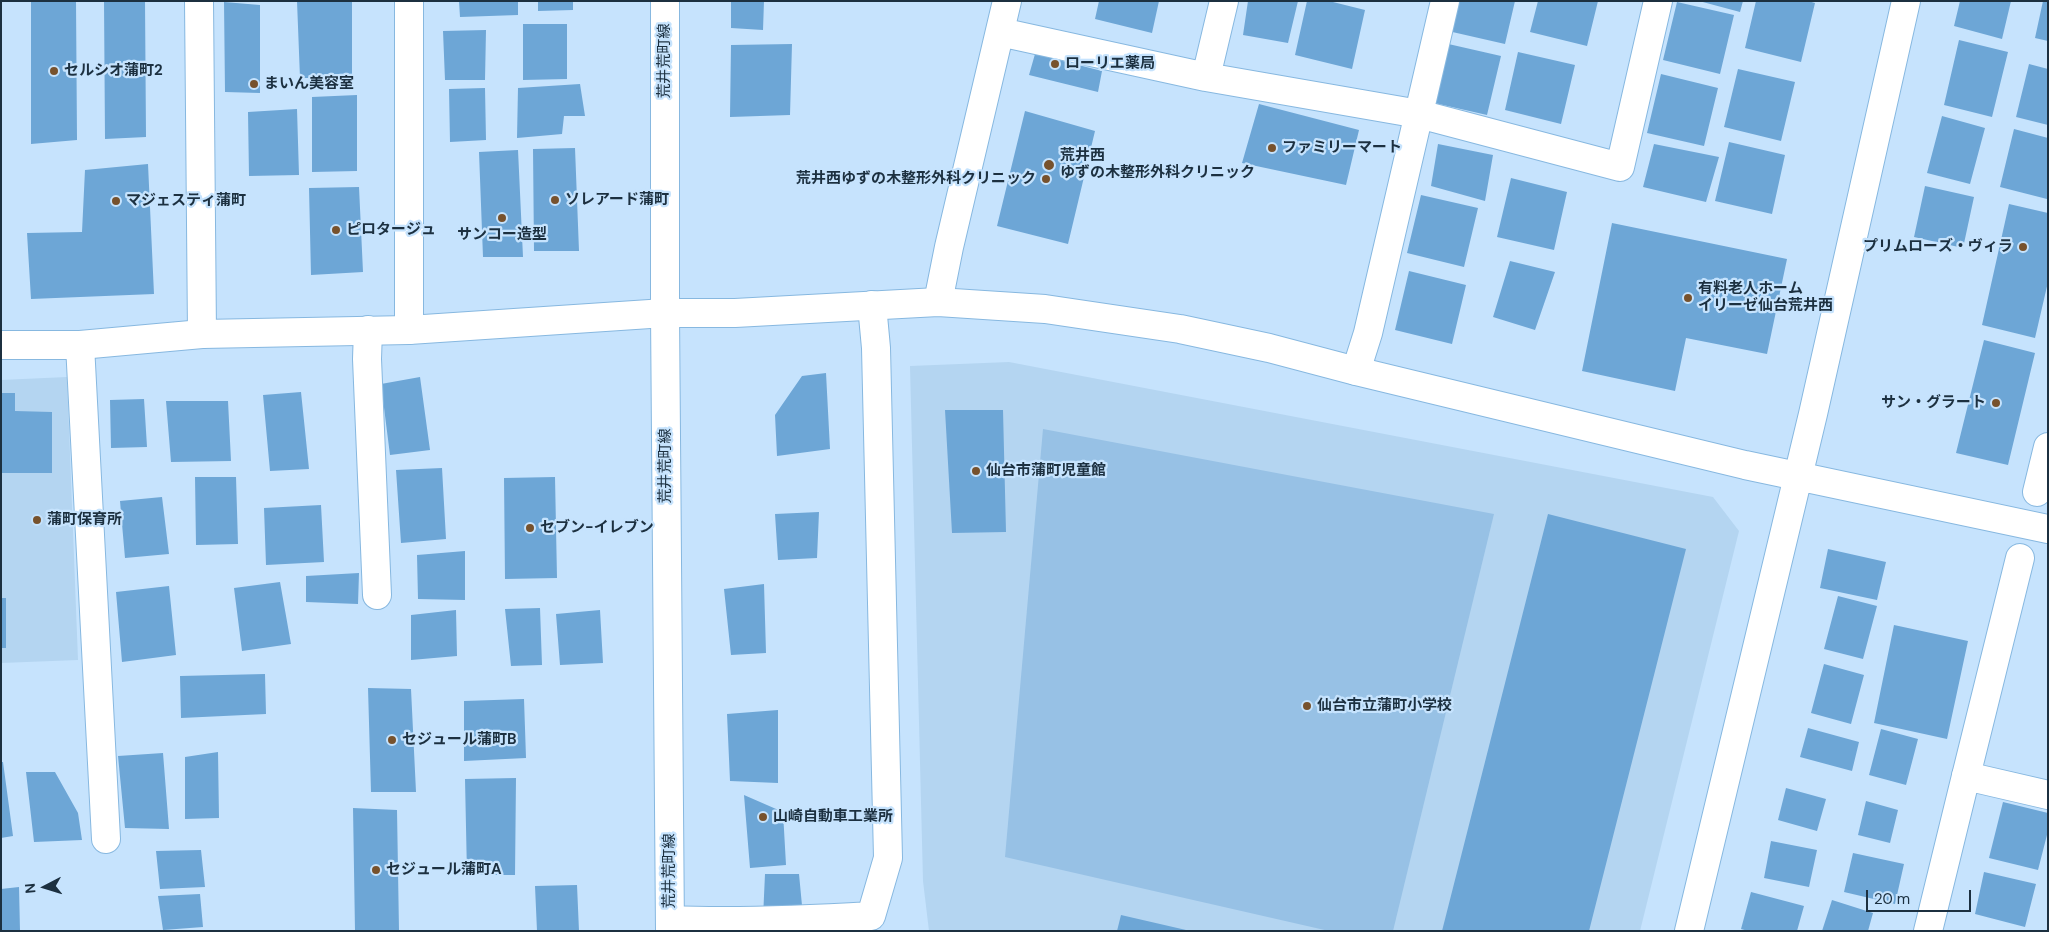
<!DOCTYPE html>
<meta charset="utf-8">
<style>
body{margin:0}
#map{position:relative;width:2049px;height:932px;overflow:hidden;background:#c6e3fd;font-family:"DM Sans",sans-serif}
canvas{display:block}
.frame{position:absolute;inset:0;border:2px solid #1c3040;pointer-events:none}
.north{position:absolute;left:20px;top:862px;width:50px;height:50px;-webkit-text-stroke:4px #c6e3fd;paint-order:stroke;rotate:265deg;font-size:14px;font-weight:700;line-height:20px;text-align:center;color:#1c3040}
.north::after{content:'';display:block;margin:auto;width:18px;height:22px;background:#1c3040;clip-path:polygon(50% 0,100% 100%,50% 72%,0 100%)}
.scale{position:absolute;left:1866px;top:890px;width:105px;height:22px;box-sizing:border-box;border:2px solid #1c3040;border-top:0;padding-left:6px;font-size:15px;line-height:18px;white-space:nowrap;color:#1c3040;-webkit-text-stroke:4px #c6e3fd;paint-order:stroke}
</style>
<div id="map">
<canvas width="2049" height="932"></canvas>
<div class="frame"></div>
<div class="north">N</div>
<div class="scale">20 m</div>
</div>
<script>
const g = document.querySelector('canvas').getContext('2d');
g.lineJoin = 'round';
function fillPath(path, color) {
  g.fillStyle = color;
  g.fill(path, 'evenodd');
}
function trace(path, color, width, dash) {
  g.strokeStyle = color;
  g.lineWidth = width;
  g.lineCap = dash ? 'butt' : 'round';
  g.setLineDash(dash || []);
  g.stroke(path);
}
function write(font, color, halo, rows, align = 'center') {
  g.font = font + ' "DM Sans","Noto Sans JP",sans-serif';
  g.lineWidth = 4.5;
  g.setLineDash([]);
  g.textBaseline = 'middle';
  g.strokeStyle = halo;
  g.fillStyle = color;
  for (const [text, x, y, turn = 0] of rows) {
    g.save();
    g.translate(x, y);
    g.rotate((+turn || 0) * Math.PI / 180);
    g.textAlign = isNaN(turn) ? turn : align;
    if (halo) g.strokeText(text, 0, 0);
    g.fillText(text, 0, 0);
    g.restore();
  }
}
fillPath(new Path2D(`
 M1009,362L1713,497L1739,531L1640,931H929L923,881L910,366Z
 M67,377L78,660L1,663V380Z`), '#b4d5f1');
fillPath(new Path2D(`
 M1043,429L1494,514L1393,931H1329L1005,857Z`), '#97c1e5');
fillPath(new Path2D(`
 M31,1H76L77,140L31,144Z
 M104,1H145L146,137L105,139Z
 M297,1H352V78H300Z
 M459,1H518V15L460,17Z
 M538,1H573V10L538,11Z
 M731,1H764L763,30L731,28Z
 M1099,1H1159L1152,33L1095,19Z
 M1248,1H1298L1288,43L1243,35Z
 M1307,1H1329L1365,10L1352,69L1295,55Z
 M1455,1H1515L1505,44L1448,31Z
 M1538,1H1598L1587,46L1530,32Z
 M1699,1H1743L1740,12Z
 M1756,1H1808L1815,3L1801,62L1745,48Z
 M1960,1H2011L2002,39L1954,26Z
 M2043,1H2048V41L2035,38Z
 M224,2L260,5V93L225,92Z
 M1677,2L1734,15L1720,74L1663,60Z
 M523,24H567V79L523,80Z
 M486,30L485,80H445L443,31Z
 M1959,40L2008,52L1992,117L1944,105Z
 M1444,43L1501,56L1487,115L1430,102Z
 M792,44L790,115L730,117L731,45Z
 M1518,52L1575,65L1561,124L1505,110Z
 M1035,54L1102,71L1098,92L1029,75Z
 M2029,64L2048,69V125L2016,117Z
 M1738,69L1795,82L1781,141L1724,127Z
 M1661,74L1718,88L1704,146L1647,133Z
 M580,84L585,116H564L562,134L517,138L518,88Z
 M485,88L486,140L450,142L449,89Z
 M357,95V171L312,172V97Z
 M1259,104L1359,130L1346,185L1242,163Z
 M297,109L299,175L249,176L248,112Z
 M1025,111L1095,131L1068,244L997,226Z
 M1942,116L1985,128L1970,184L1927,173Z
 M2014,129L2048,138L2047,199L2000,187Z
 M1729,142L1785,155L1772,214L1715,201Z
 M1438,144L1493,155L1485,201L1431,186Z
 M1654,144L1719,157L1706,202L1643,187Z
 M575,148L579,251H534L533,149Z
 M518,150L523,257H483L479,152Z
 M148,164L154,294L31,299L27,233L82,232L85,170Z
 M1511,178L1567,192L1554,250L1497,237Z
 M1925,186L1974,197L1963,248L1914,237Z
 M359,187L363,272L311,275L309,188Z
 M1421,195L1478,208L1464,267L1407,253Z
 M2009,204L2048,213V282L2035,338L1982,325Z
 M1612,223L1787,259L1767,354L1686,338L1675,391L1582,371Z
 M1510,261L1555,272L1535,330L1493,317Z
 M1409,271L1466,285L1452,344L1395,330Z
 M1984,340L2035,353L2008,465L1956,453Z
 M826,373L830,449L777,456L775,415L802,376Z
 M420,377L430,450L390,455L381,384Z
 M301,392L309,469L270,471L263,395Z
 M1,393H15V411L52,412V473H1Z
 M144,399L147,447L111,448L110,400Z
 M166,401H228L231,461L171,462Z
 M945,410H1003L1006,532L952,533Z
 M442,468L446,539L401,543L396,470Z
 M195,477H236L238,544L196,545Z
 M555,477L557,578L505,579L504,478Z
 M162,497L169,554L125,558L120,501Z
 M321,505L324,562L266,565L264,508Z
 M819,512L817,558L778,560L775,514Z
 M1548,514L1686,549L1589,931H1442Z
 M1828,549L1886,562L1877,600L1820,588Z
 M465,551V600L418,599L417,555Z
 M359,573L358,604L306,602V576Z
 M280,582L291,644L242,651L234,588Z
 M764,584L766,653L731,655L724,589Z
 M169,586L176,655L122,662L116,592Z
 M1838,596L1877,606L1863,659L1824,649Z
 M1,598H6V648H1Z
 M540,608L542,665L511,666L505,609Z
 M456,610L457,656L411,660V615Z
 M600,610L603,663L560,665L556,614Z
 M1894,625L1968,641L1947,739L1874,723Z
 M1824,664L1864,675L1851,724L1811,713Z
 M265,674L266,714L181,718L180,676Z
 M368,688L411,689L416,792H371Z
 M524,699L526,758L464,761V701Z
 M778,710V783L730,781L727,714Z
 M1808,728L1859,742L1852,771L1800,757Z
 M1881,729L1918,739L1906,785L1869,775Z
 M218,752L219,818L185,819V757Z
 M163,753L169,829L125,828L118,756Z
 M1,762H3L13,836L1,838Z
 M26,772H55L78,813L82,840L34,842Z
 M516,778L515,875H467L465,779Z
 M1786,788L1826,799L1817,831L1778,820Z
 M744,795L783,812L786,865L750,868Z
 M1866,801L1898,810L1890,843L1858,835Z
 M2003,802L2048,813V831L2038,870L1989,858Z
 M353,808L397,810L399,931H355Z
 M1771,841L1817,850L1809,887L1764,878Z
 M201,850L205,887L160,889L156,851Z
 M1853,853L1904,864L1895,904L1844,892Z
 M1984,872L2036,884L2025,927L1975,914Z
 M765,874H799L803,916L763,918Z
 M577,885L579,931H537L535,886Z
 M19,887L20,931H1V889Z
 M1751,892L1804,906L1797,931H1748L1741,929Z
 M200,894L203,927L163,930L158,896Z
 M1832,900L1873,913L1868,931H1822Z
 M1121,915L1186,930V931H1117Z`), '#6da6d6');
const pedestrian = new Path2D(`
 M2037,492L2048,447
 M1966,776L2020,558`);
const minor = new Path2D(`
 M199,1L202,334
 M409,1V330
 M1000,32L1206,77L1419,114L1620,167L1658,1
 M1206,77L1224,1
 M938,302L949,247L1007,1
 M368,330L367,359L377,595
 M80,345L106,839
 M1356,371L1368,333L1445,1
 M670,920C737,923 804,920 871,916L888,858L876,348L872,305
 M1928,931L1966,776L2048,795`);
const tertiary = new Path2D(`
 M1,345H80L202,334L409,330L665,313H735L938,302L1045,309L1180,329L1269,348L1356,371L1745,465L2048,529
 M1689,931L1813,414L1906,1`);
const secondary = new Path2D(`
 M665,1V313L670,931`);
trace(pedestrian, '#87b8e0', 30);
trace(minor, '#87b8e0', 30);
trace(tertiary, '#87b8e0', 30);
trace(secondary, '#87b8e0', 30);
trace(pedestrian, '#fff', 28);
trace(minor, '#fff', 28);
trace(tertiary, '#fff', 28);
trace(secondary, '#fff', 28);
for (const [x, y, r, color] of [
 [1055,64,5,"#77522d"],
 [54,71,5,"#77522d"],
 [254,84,5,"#77522d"],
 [1272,148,5,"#77522d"],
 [1049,165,6,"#77522d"],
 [1046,179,5,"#77522d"],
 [555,200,5,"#77522d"],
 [116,201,5,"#77522d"],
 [502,218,5,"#77522d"],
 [336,230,5,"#77522d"],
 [2023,247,5,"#77522d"],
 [1688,298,5,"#77522d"],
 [1996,403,5,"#77522d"],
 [976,471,5,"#77522d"],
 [37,520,5,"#77522d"],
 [530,528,5,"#77522d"],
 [1307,706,5,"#77522d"],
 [392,740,5,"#77522d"],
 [763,817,5,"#77522d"],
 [376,870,5,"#77522d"]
]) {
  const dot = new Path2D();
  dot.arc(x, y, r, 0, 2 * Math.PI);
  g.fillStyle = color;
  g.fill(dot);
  trace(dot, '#c6e3fd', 2);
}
write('15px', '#1c3040', '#c6e3fd', [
 ["荒井荒町線",665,61,-90],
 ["荒井荒町線",666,466,-90],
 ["荒井荒町線",670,871,-90]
]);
write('bold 15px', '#1c3040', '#c6e3fd', [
 ["ローリエ薬局",1065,64],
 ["セルシオ蒲町2",64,71],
 ["まいん美容室",264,84],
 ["ファミリーマート",1282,148],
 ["荒井西",1060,156],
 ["ゆずの木整形外科クリニック",1060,173],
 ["荒井西ゆずの木整形外科クリニック",1036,179,"right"],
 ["ソレアード蒲町",565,200],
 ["マジェスティ蒲町",126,201],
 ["ピロタージュ",346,230],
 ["サンコー造型",502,235,"center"],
 ["プリムローズ・ヴィラ",2013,247,"right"],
 ["有料老人ホーム",1698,289],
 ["イリーゼ仙台荒井西",1698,306],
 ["サン・グラート",1986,403,"right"],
 ["仙台市蒲町児童館",986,471],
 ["蒲町保育所",47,520],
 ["セブン-イレブン",540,528],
 ["仙台市立蒲町小学校",1317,706],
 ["セジュール蒲町B",402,740],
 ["山崎自動車工業所",773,817],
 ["セジュール蒲町A",386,870]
], 'left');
</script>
